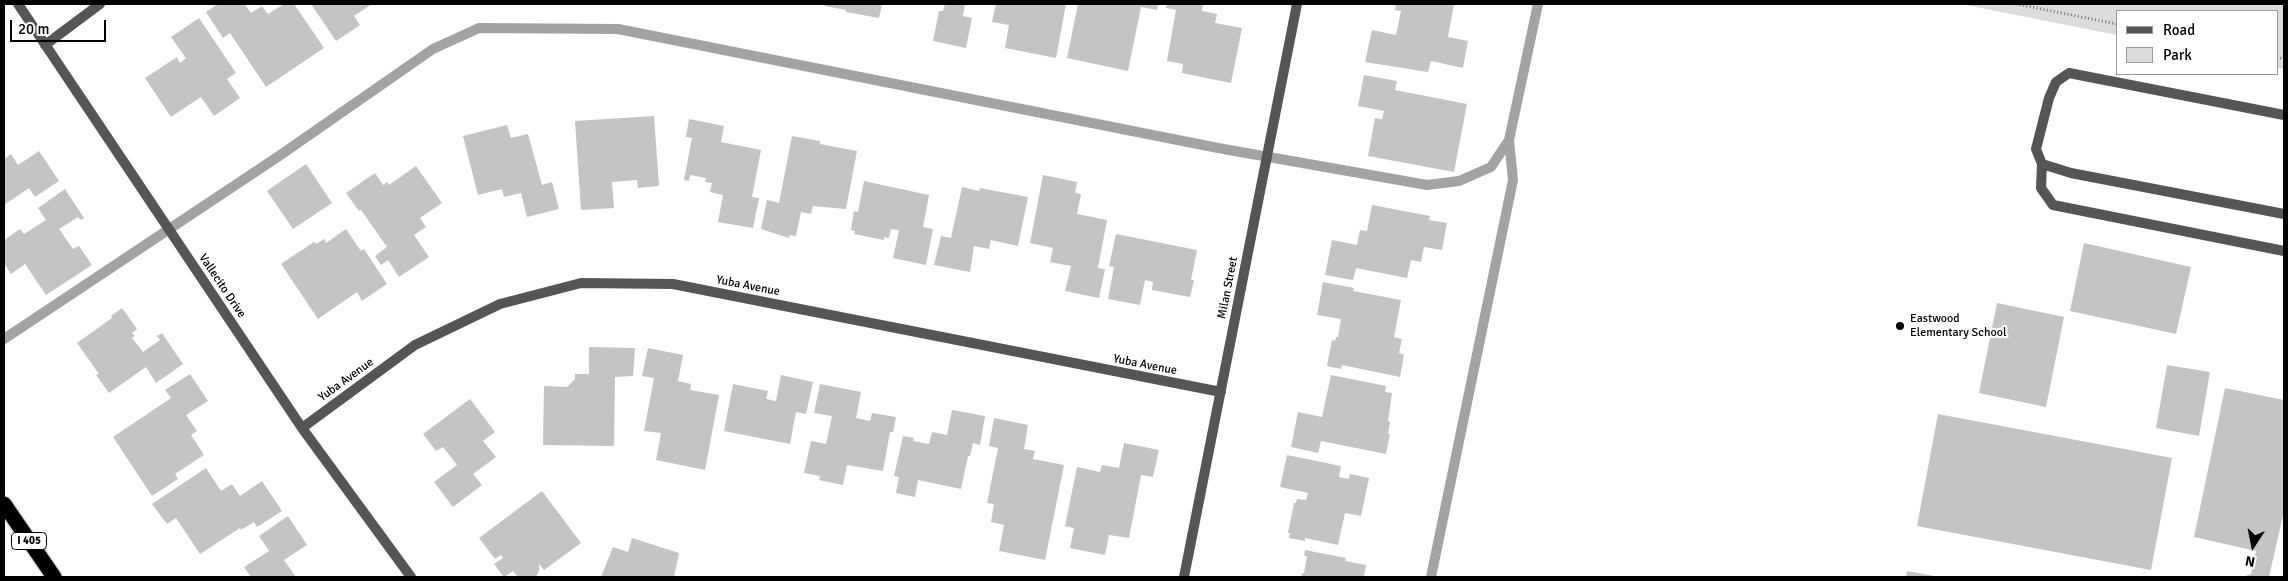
<!DOCTYPE html>
<style>
body{margin:0}
#map{position:relative;width:2288px;height:581px;overflow:hidden;background:#fff;font-family:Signika,sans-serif}
canvas{display:block}
.frame{position:absolute;inset:0;border:5px solid #000;pointer-events:none}
.legend{position:absolute;left:2116px;top:10px;width:162px;height:65px;box-sizing:border-box;background:#fff;border:1px solid #999;margin:0;padding:6px 9px;list-style:none;font-size:15px;color:#000}
.legend li{display:flex;align-items:center;gap:10px;height:25px}
.legend b{width:25px;border:1px solid #999}
.north{position:absolute;left:2228px;top:521px;width:50px;height:50px;-webkit-text-stroke:4px #fff;paint-order:stroke;rotate:191deg;font-size:14px;font-weight:700;line-height:20px;text-align:center;color:#000}
.north::after{content:'';display:block;margin:auto;width:18px;height:22px;background:#000;clip-path:polygon(50% 0,100% 100%,50% 72%,0 100%)}
.scale{position:absolute;left:10px;top:20px;width:96px;height:22px;box-sizing:border-box;border:2px solid #000;border-top:0;padding-left:6px;font-size:15px;line-height:18px;white-space:nowrap;color:#000;-webkit-text-stroke:4px #fff;paint-order:stroke}
</style>
<div id="map">
<canvas width="2288" height="581"></canvas>
<div class="frame"></div>
<ul class="legend">
<li><b style="height:6px;background:#555"></b>Road</li>
<li><b style="height:14px;background:#dcdcdc"></b>Park</li>
</ul>
<div class="north">N</div>
<div class="scale">20 m</div>
</div>
<script>
const g = document.querySelector('canvas').getContext('2d');
g.lineJoin = 'round';
function fillPath(path, color) {
  g.fillStyle = color;
  g.fill(path, 'evenodd');
}
function trace(path, color, width, dash) {
  g.strokeStyle = color;
  g.lineWidth = width;
  g.lineCap = dash ? 'butt' : 'round';
  g.setLineDash(dash || []);
  g.stroke(path);
}
function write(font, color, halo, rows, align = 'center') {
  g.font = font + ' Signika,sans-serif';
  g.lineWidth = 4.5;
  g.setLineDash([]);
  g.textBaseline = 'middle';
  g.strokeStyle = halo;
  g.fillStyle = color;
  for (const [text, x, y, turn = 0] of rows) {
    g.save();
    g.translate(x, y);
    g.rotate((+turn || 0) * Math.PI / 180);
    g.textAlign = isNaN(turn) ? turn : align;
    if (halo) g.strokeText(text, 0, 0);
    g.fillText(text, 0, 0);
    g.restore();
  }
}
fillPath(new Path2D(`
 M1961,4H2284V69L2277,68V11H2117V35Z`), '#dcdcdc');
trace(new Path2D(`
 M4,339L279,156L433,49L479,28L618,29L1218,148L1427,185L1459,181L1491,167L1509,140L1538,4
 M1431,577L1513,180L1509,140`), '#a3a3a3', 10);
fillPath(new Path2D(`
 M218,4H244L251,13L262,6L268,14L284,4H294L324,48L266,87L230,33L223,38L206,12Z
 M311,4H372L354,16L360,25L336,41Z
 M825,4H882L879,18L846,12V10L825,6Z
 M945,4H965L963,16L972,18L966,48L933,41L939,11H943Z
 M996,4H1066L1056,58L1005,48L1009,25L992,22Z
 M1078,4H1158L1157,10L1141,7L1128,71L1067,58Z
 M1167,4H1203L1202,11L1217,14L1215,23L1242,28L1231,83L1182,73L1183,64L1167,61L1176,10L1166,8Z
 M1394,4H1454L1448,37L1468,41L1463,68L1431,61L1428,72L1365,62L1372,30L1396,35L1401,11L1395,10L1396,6Z
 M199,18L236,73L227,79L240,98L214,116L201,97L171,117L145,78L177,57L180,63L186,58L171,37Z
 M1364,75L1397,81L1395,90L1467,104L1454,172L1368,156L1375,118L1382,119L1384,111L1358,106Z
 M654,116L659,186L638,188L637,180L612,182L614,208L581,210L575,121Z
 M689,119L724,126L721,142L761,150L752,197L759,198L753,228L718,222L723,195L710,192L712,183L705,182L706,178L690,175L689,181L684,180L692,138L686,137Z
 M507,125L511,138L528,134L542,185L552,182L559,209L527,217L521,193L504,197L502,189L478,195L463,136Z
 M792,136L820,141V144L857,151L846,209L813,206L811,214L801,212L796,236L790,235L789,238L761,229L767,200L779,203Z
 M39,151L59,181L35,197L29,188L4,205V159L11,154L18,165Z
 M306,164L332,203L293,229L267,191Z
 M416,166L442,203L420,218L426,227L414,235L429,257L399,277L388,260L381,265L375,256L387,247L361,210L359,211L346,193L375,173L383,185L387,182L389,185Z
 M1043,175L1077,182L1075,193L1081,194L1077,214L1107,220L1098,268L1105,269L1099,298L1065,291L1071,266L1050,262L1053,248L1030,243Z
 M864,181L929,195L923,227L933,229L926,265L893,258L899,230L891,229L889,238L884,237V240L854,234L855,231L851,230L854,211L858,212Z
 M962,187L979,191L980,188L1028,197L1018,246L991,240L989,249L974,246L970,272L934,265L941,236L951,238Z
 M65,189L84,218L81,220L78,217L59,229L73,249L79,246L92,265L46,295L25,264L11,274L4,263V240L20,229L24,234L46,220L38,208Z
 M1372,205L1430,216L1429,220L1447,223L1442,250L1424,247L1421,262L1411,260L1407,278L1356,268L1353,280L1325,275L1332,240L1357,245L1360,230L1367,231Z
 M346,229L361,251L364,249L387,284L362,301L357,292L318,319L281,264L314,242L316,244L324,239L326,243Z
 M1116,234L1197,250L1191,280H1194L1190,297L1152,290L1153,282L1145,280L1140,305L1108,299L1114,267L1109,266Z
 M2084,243L2191,267L2176,334L2070,311Z
 M1323,282L1354,288L1353,291L1401,300L1394,337L1402,339L1399,353L1404,355L1400,377L1342,365L1341,369L1327,366L1332,340L1335,341L1336,337H1338L1341,319L1317,315Z
 M1997,303L2064,317L2046,407L1979,393Z
 M122,308L137,329L132,333L135,336L132,338L143,352L160,340L157,336L162,333L183,364L156,383L146,367L109,393L96,375L99,374L77,343L112,318L111,316Z
 M589,347L635,348L633,376L615,377L614,446L543,445L544,386L567,387L575,379V374H589Z
 M648,348L683,355L678,381L691,384L690,390L719,395L705,470L656,460L661,433L644,431L654,378L642,376Z
 M2167,365L2210,372L2199,436L2156,428Z
 M190,374L208,401L186,415L197,431L191,435L204,455L175,474L178,479L152,496L113,437L171,398L165,390Z
 M781,375L813,382L806,414L796,412L790,444L724,431L733,384L768,391L766,399L776,401Z
 M1331,375L1386,386L1385,392L1392,393L1388,421L1390,422L1388,434H1390L1386,454L1321,441L1318,453L1291,447L1298,412L1322,417Z
 M820,384L861,392L856,418L870,421L872,413L896,417L893,432H890L883,471L847,465L843,485L819,480L820,476L804,473L811,441L826,444L832,416L814,413Z
 M2225,388L2284,400V511L2269,577H2242L2251,574L2256,551L2194,537Z
 M470,399L495,432L483,441L496,457L473,474L482,485L453,507L434,482L457,465L443,447L436,451L423,434Z
 M952,410L985,416L980,445L973,443L970,456H968L961,489L918,480L915,497L896,493L899,477L894,476L903,436L914,438L913,441L929,444L932,432L947,435Z
 M1938,414L2172,458L2151,570L1917,526Z
 M994,418L1028,425L1024,449L1035,451L1033,459L1064,465L1045,560L999,551L1004,525L991,522L994,504L987,503L998,448L989,446Z
 M1124,443L1159,450L1153,477L1141,475L1129,538L1109,535L1105,555L1070,548L1074,528L1065,526L1077,467L1100,472L1102,465L1119,468Z
 M1287,455L1341,466L1339,477L1349,479L1350,474L1369,478L1361,516L1345,513L1338,545L1305,538V541L1289,538L1290,533H1288L1294,503H1296L1297,499L1306,500L1308,493L1280,487Z
 M206,468L221,491L232,484L240,496L262,481L282,511L257,527L254,522L241,530L240,528L200,554L176,518L167,524L152,504Z
 M542,491L581,543L544,570L539,564V571L536,577H518L513,571L504,577L494,564L503,558L501,555L495,559L479,538Z
 M288,516L307,545L284,560L296,577H251L244,567L269,551L259,536Z
 M632,538L679,553L674,577H601L613,547L628,552Z
 M1305,550L1346,558L1345,561L1366,565L1364,577H1301L1302,573H1304L1307,556H1304Z
 M1907,571L1934,576V577H1906Z`), '#c4c4c4');
const highway = new Path2D(`
 M4,504L54,577`);
trace(highway, '#dbdbdb', 18);
trace(new Path2D(`
 M2016,4L2117,24
 M2277,57L2284,59`), '#777', 3, [1, 2.5]);
trace(new Path2D(`
 M2284,115L2069,73L2056,82L2049,98L2036,149L2042,164L2071,173L2284,214
 M2042,164L2041,188L2053,205L2284,251`), '#555', 10);
trace(new Path2D(`
 M18,4L302,428L411,577
 M45,45L100,4
 M302,428L415,345L500,304L581,283L673,284L1221,392
 M1184,577L1297,4`), '#555', 10);
trace(highway, '#000', 15);
for (const [x, y, r, color] of [
 [1900,326,5,"#000"]
]) {
  const dot = new Path2D();
  dot.arc(x, y, r, 0, 2 * Math.PI);
  g.fillStyle = color;
  g.fill(dot);
  trace(dot, '#fff', 2);
}
for (const [x, y, w] of [
 [29,541,35]
]) {
  const box = new Path2D();
  box.roundRect(x - w / 2, y - 8.5, w, 17, 4);
  g.fillStyle = '#fff';
  g.fill(box);
  trace(box, '#000', 1);
}
write('bold 11px', '#000', null, [
 ["I 405",29,541]
]);
write('12px', '#000', '#fff', [
 ["Vallecito Drive",222,286,56],
 ["Yuba Avenue",748,286,11],
 ["Milan Street",1228,288,-79],
 ["Yuba Avenue",1145,365,11],
 ["Yuba Avenue",346,380,-36]
]);
write('12px', '#000', '#fff', [
 ["Eastwood",1910,319],
 ["Elementary School",1910,333]
], 'left');
</script>
